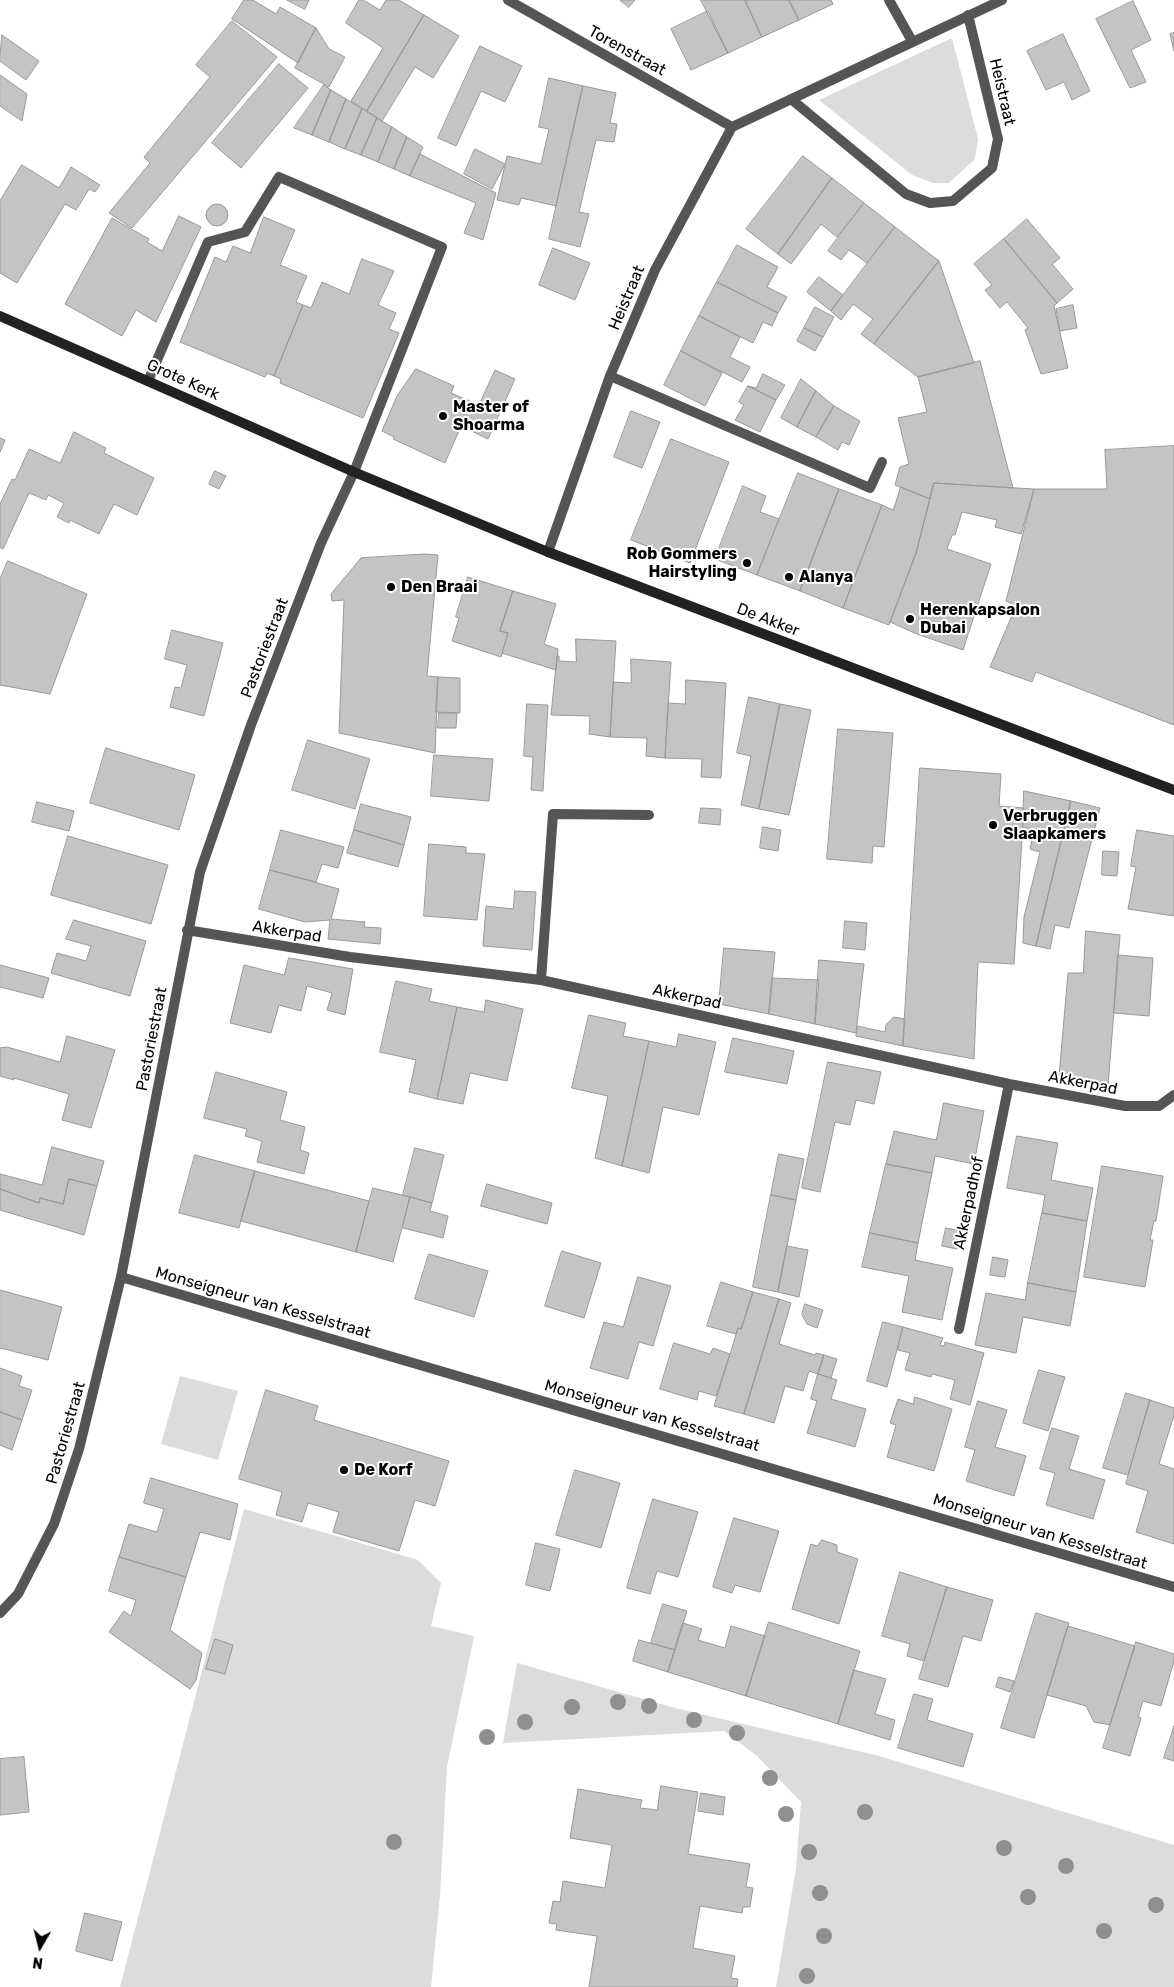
<!DOCTYPE html>
<style>
body{margin:0}
#map{position:relative;width:1174px;height:1987px;overflow:hidden;background:#fff;font-family:Rubik,sans-serif}
canvas{display:block}
.north{position:absolute;left:15px;top:1922px;width:50px;height:50px;-webkit-text-stroke:4px #fff;paint-order:stroke;rotate:188deg;font-size:14px;font-weight:700;line-height:20px;text-align:center;color:#000}
.north::after{content:'';display:block;margin:auto;width:18px;height:22px;background:#000;clip-path:polygon(50% 0,100% 100%,50% 72%,0 100%)}
</style>
<div id="map">
<canvas width="1174" height="1987"></canvas>
<div class="north">N</div>
</div>
<script>
const g = document.querySelector('canvas').getContext('2d');
g.lineJoin = 'round';
function fillPath(path, color) {
  g.fillStyle = color;
  g.fill(path, 'evenodd');
}
function trace(path, color, width, dash) {
  g.strokeStyle = color;
  g.lineWidth = width;
  g.lineCap = dash ? 'butt' : 'round';
  g.setLineDash(dash || []);
  g.stroke(path);
}
function write(font, color, halo, rows, align = 'center') {
  g.font = font + ' Rubik,sans-serif';
  g.lineWidth = 4;
  g.setLineDash([]);
  g.textBaseline = 'middle';
  g.strokeStyle = halo;
  g.fillStyle = color;
  for (const [text, x, y, turn = 0] of rows) {
    g.save();
    g.translate(x, y);
    g.rotate((+turn || 0) * Math.PI / 180);
    g.textAlign = isNaN(turn) ? turn : align;
    if (halo) g.strokeText(text, 0, 0);
    g.fillText(text, 0, 0);
    g.restore();
  }
}
fillPath(new Path2D(`
 M952,38L978,139L975,159L949,183H933L912,175L819,100Z
 M180,1376L238,1391L218,1460L161,1444Z
 M244,1509L418,1560L441,1583L431,1626L474,1636L447,1767L440,1896L431,1987H120Z
 M517,1663L675,1708L879,1756L1174,1845V1987H776L796,1868L801,1802L757,1756L724,1731L503,1743Z`), '#dcdcdc');
const building = new Path2D(`
 M244,0H253L276,14L280,7L316,28L298,63L232,19Z
 M287,0H309L305,9Z
 M359,0H363L380,10L386,0H399L424,15L367,111L351,101L383,48L346,23Z
 M620,0H635L629,7Z
 M701,0H745L762,37L728,53Z
 M745,0H789L799,20L762,37Z
 M789,0H831L833,4L799,20Z
 M1133,1L1151,40L1131,50L1146,82L1130,88L1096,19Z
 M708,11L728,53L691,70L671,29Z
 M424,15L459,36L433,78L415,67L382,121L367,111Z
 M232,21L277,57L132,228L109,213L150,163L144,157L210,77L196,65Z
 M316,28L329,49L345,57L329,87L295,68Z
 M1174,33V51L1170,34Z
 M1063,34L1090,91L1072,100L1064,82L1046,90L1027,51Z
 M2,35L39,61L26,80L0,61Z
 M480,46L522,66L505,102L481,91L456,146L438,138Z
 M279,64L308,88L241,168L212,143Z
 M0,75L27,94L22,121L0,106Z
 M549,78L583,86L556,206L521,198L519,205L497,200L507,156L541,164L549,129L539,127Z
 M324,85L331,90L312,135L294,128Z
 M583,86L616,93L610,123L617,124L614,142L596,140L579,212L589,214L580,247L549,239Z
 M331,90L346,99L329,142L312,135Z
 M346,99L362,109L345,149L329,142Z
 M362,109L377,118L361,155L345,149Z
 M377,118L392,127L378,162L361,155Z
 M392,127L407,137L394,169L378,162Z
 M407,137L423,147L410,176L394,169Z
 M475,149L505,164L492,189L464,174Z
 M420,154L496,193L483,240L464,233L476,203L410,176Z
 M803,156L832,178L778,254L746,229Z
 M22,165L59,188L71,167L100,185L95,192L89,189L76,210L65,204L17,283L0,273V201Z
 M832,178L864,203L837,237L821,224L791,264L778,254Z
 M864,203L895,227L867,263L849,250L841,260L828,251Z
 M206 215a11 11 0 1 1 22 0a11 11 0 1 1-22 0Z
 M179,216L201,227L156,322L136,310L122,336L65,304L112,218L149,239L147,242L162,251Z
 M264,217L295,230L280,265L307,276L296,302L303,305L274,376L267,373L265,377L180,342L215,257L226,262L233,246L250,253Z
 M1027,219L1060,258L1052,264L1073,289L1057,303L1004,239Z
 M895,227L939,261L874,344L861,334L873,319L853,304L841,320L831,311Z
 M1004,239L1057,303L1054,306L1068,368L1041,374L1025,330L1028,328L1007,302L1000,308L985,290L992,285L974,264Z
 M737,245L778,267L767,287L787,297L778,313L717,282Z
 M553,248L590,263L575,300L539,285Z
 M362,259L394,271L378,305L396,313L389,329L399,333L363,418L280,383L281,379L274,376L303,305L311,308L322,282L349,294Z
 M939,261L974,363L918,377L874,344Z
 M819,277L843,295L831,311L807,292Z
 M717,282L778,313L772,326L763,322L753,343L699,316Z
 M1073,305L1077,328L1060,331L1056,309Z
 M815,307L834,317L823,337L804,328Z
 M699,316L740,337L730,357L750,367L742,382L681,351Z
 M804,328L823,337L815,351L797,341Z
 M681,351L722,373L705,406L664,385Z
 M980,361L1013,488L934,483L930,499L895,485L900,467L909,464L898,418L927,412L918,377Z
 M416,369L454,386L451,393L479,405L495,370L515,379L488,439L461,426L445,463L393,439L394,437L382,431L397,396Z
 M763,374L785,385L776,400L748,386L756,388Z
 M801,379L816,391L797,427L781,418Z
 M748,386L776,400L760,432L735,420L744,405L739,402Z
 M816,391L834,406L816,437L797,427Z
 M834,406L860,421L849,445L842,442L838,450L816,437Z
 M631,411L660,422L642,468L614,457Z
 M74,432L106,448L104,453L154,478L137,515L114,504L99,534L70,520L69,523L57,517L64,503L48,495L46,500L29,493L3,549L0,547V504L12,479L15,480L29,449L60,463Z
 M0,438L5,440L0,452Z
 M671,439L729,462L690,563L631,540Z
 M1174,446V725L1036,672L1032,682L990,667L1016,606L1006,601L1034,489H1107L1105,450Z
 M215,471L226,476L219,489L209,484Z
 M798,473L839,489L800,591L757,575Z
 M934,483L1034,489L1021,534L995,527L997,520L962,512L955,535H952L947,549L991,564L963,650L917,634L890,622L916,553Z
 M743,486L766,496L760,512L779,519L757,575L715,559Z
 M901,487L930,499L916,553L889,625L843,608L882,505L893,510Z
 M839,489L882,505L843,608L800,591Z
 M426,554L438,555L427,676L438,677L435,753L339,733L344,600L332,601L331,594L361,558Z
 M8,561L87,594L50,694L0,685V579Z
 M468,577L513,591L500,631L508,633L501,657L452,641L459,618L456,617Z
 M513,591L556,604L544,644L558,649L556,670L502,653L508,633L500,631Z
 M172,630L223,643L204,716L170,707L175,687L181,688L187,665L165,659Z
 M576,639L616,641L610,737L589,734L590,716L551,715L557,656H559V661L576,662Z
 M631,659L671,662L665,758L646,756L647,738L610,737L613,682L631,683Z
 M438,677L460,678V713L436,712Z
 M686,680L726,683L721,778L701,777L702,759L665,758L668,703L685,704Z
 M749,697L780,704L759,809L741,805L751,756L737,753Z
 M527,704L548,705L543,791L531,790L533,757L524,756Z
 M780,704L811,710L789,815L759,809Z
 M439,713H457L456,728H438Z
 M838,729L893,733L884,847L873,846L872,863L827,859Z
 M308,740L370,759L355,809L292,790Z
 M106,748L195,775L179,830L90,803Z
 M434,755L493,759L489,801L431,796Z
 M920,768L1001,774L999,806L1024,808L1014,964L978,962L974,1059L903,1046Z
 M1024,791L1071,801L1036,946L1023,943L1024,917L1040,852L1030,849L1034,830L1023,827Z
 M1071,801L1100,808L1069,928L1055,925L1050,949L1036,946Z
 M37,802L74,811L69,831L32,822Z
 M361,804L411,817L404,845L354,830Z
 M701,808L721,809L720,825L699,823Z
 M763,827L781,830L778,851L760,848Z
 M281,830L344,847L338,868L322,864L316,882L270,870Z
 M354,830L404,845L398,867L347,853Z
 M1137,830L1174,836V916L1128,909L1136,867L1131,866Z
 M68,836L168,865L151,924L51,895Z
 M429,844L466,847V853L485,854L477,920L424,916Z
 M1103,851L1119,852L1117,876L1102,875Z
 M270,870L339,889L331,919L365,922L364,927L381,928L380,944L328,939L330,920L305,922L259,909Z
 M515,891L536,892L532,950L483,946L486,906L513,909Z
 M74,920L146,941L130,996L51,973L57,953L86,961L91,946L66,939Z
 M845,921L867,923L865,950L843,948Z
 M1086,931L1120,935L1108,1086L1059,1076L1068,973H1083Z
 M724,948L775,952L769,1014L719,1004Z
 M1118,955L1153,958L1149,1016L1114,1013Z
 M289,958L353,969L345,1015L327,1010L332,993L307,986L301,1011L279,1005L271,1033L230,1023L244,965L284,975Z
 M819,960L864,964L856,1033L815,1024Z
 M0,965L49,978L43,998L0,987Z
 M772,978L819,980L815,1024L769,1014Z
 M396,981L432,989L429,1001L457,1007L437,1099L409,1092L416,1060L380,1052Z
 M486,1000L523,1009L507,1081L470,1073L463,1104L437,1099L457,1007L484,1012Z
 M589,1015L626,1023L623,1036L649,1041L622,1166L595,1158L608,1096L572,1088Z
 M894,1017L905,1019L903,1046L856,1036L857,1026L885,1032L886,1025Z
 M679,1034L716,1042L699,1115L663,1107L649,1173L622,1166L649,1041L676,1047Z
 M67,1036L115,1050L91,1128L62,1120L69,1094L14,1078V1080L0,1076V1048L7,1047L60,1062Z
 M733,1038L794,1051L787,1084L725,1072Z
 M828,1062L881,1072L874,1104L856,1100L850,1125L835,1122L820,1192L802,1188Z
 M216,1072L287,1092L280,1120L305,1127L300,1150L309,1153L304,1174L257,1162L262,1141L245,1136L247,1129L204,1118Z
 M944,1103L984,1111L974,1164L935,1156L932,1173L886,1164L894,1131L936,1140Z
 M1017,1136L1058,1143L1051,1180L1093,1188L1087,1221L1042,1213L1045,1195L1007,1188Z
 M52,1147L104,1161L97,1186L69,1179L63,1204L40,1198L39,1203L0,1189V1174L42,1185Z
 M415,1148L444,1155L432,1203L403,1195Z
 M779,1154L804,1159L796,1200L771,1195Z
 M195,1155L255,1171L239,1228L179,1213Z
 M886,1164L932,1173L918,1243L870,1233Z
 M1102,1166L1163,1176L1156,1221H1154L1150,1240H1153L1145,1287L1084,1277Z
 M255,1171L369,1201L356,1252L241,1221Z
 M69,1179L97,1186L84,1235L0,1210V1189L39,1203L40,1198L63,1204Z
 M487,1184L552,1203L547,1224L481,1206Z
 M373,1188L410,1197L393,1262L356,1252Z
 M771,1195L796,1200L778,1292L753,1287Z
 M410,1197L432,1203L430,1211L448,1216L443,1238L403,1228Z
 M1042,1213L1087,1221L1076,1292L1028,1283Z
 M946,1228L961,1231L957,1249L942,1246Z
 M870,1233L918,1243L915,1260L953,1268L942,1320L902,1312L909,1276L862,1267Z
 M787,1246L808,1250L799,1297L778,1292Z
 M562,1251L601,1263L584,1318L545,1306Z
 M429,1254L488,1271L474,1317L415,1299Z
 M993,1257L1008,1260L1005,1277L990,1275Z
 M638,1277L671,1286L653,1346L639,1342L628,1379L590,1368L604,1322L623,1327Z
 M721,1282L753,1292L741,1329L738,1328L736,1334L707,1326Z
 M1028,1283L1076,1292L1070,1326L1023,1317L1016,1353L975,1345L986,1293L1025,1300Z
 M0,1290L62,1307L48,1360L0,1348Z
 M753,1292L779,1299L744,1414L714,1406L738,1328L741,1329Z
 M779,1299L791,1303L779,1344L815,1355L816,1353L824,1355L818,1374L809,1371L803,1391L785,1386L774,1423L744,1414Z
 M805,1304L823,1310L817,1328L807,1324L802,1315Z
 M883,1322L903,1327L887,1387L867,1381Z
 M903,1327L943,1338L940,1345L944,1346L945,1342L984,1353L970,1405L950,1399L955,1380L932,1374L931,1377L905,1370L910,1353L898,1350Z
 M674,1343L710,1354L713,1348L730,1354L716,1396L699,1391L697,1400L660,1389Z
 M824,1355L837,1359L831,1378L818,1374Z
 M0,1368L22,1376L19,1386L32,1390L22,1420L0,1412Z
 M1039,1370L1065,1377L1048,1431L1023,1423Z
 M818,1374L837,1380L831,1399L866,1409L855,1447L807,1433L817,1401L811,1399Z
 M266,1390L318,1406L314,1420L449,1461L435,1506L415,1500L399,1551L333,1532L339,1512L308,1503L302,1522L276,1515L282,1492L239,1479Z
 M1126,1393L1150,1400L1128,1475L1103,1468Z
 M915,1397L952,1409L934,1471L887,1457L896,1425L890,1423L898,1399L913,1404Z
 M1150,1400L1174,1408V1415L1159,1464L1174,1469V1544L1136,1532L1148,1491L1126,1484Z
 M978,1401L1007,1410L995,1447L1026,1456L1014,1496L966,1481L975,1450L965,1447Z
 M0,1412L22,1420L12,1450L0,1445Z
 M1052,1428L1079,1436L1069,1469L1105,1480L1093,1519L1046,1505L1055,1473L1040,1469Z
 M575,1470L620,1483L601,1548L556,1535Z
 M151,1478L238,1504L230,1540L200,1532L186,1577L119,1557L129,1524L157,1532L164,1509L144,1503Z
 M653,1499L698,1512L678,1577L657,1571L650,1594L627,1588Z
 M734,1518L779,1531L760,1592L735,1585L732,1593L713,1587Z
 M822,1540L837,1545V1552L858,1559L839,1624L792,1609L811,1544L817,1546Z
 M536,1543L560,1549L550,1591L526,1585Z
 M119,1557L186,1577L170,1630L202,1653L196,1680L190,1689L109,1632L124,1611L131,1616L136,1600L109,1591Z
 M900,1572L947,1587L924,1661L907,1656L910,1644L882,1636Z
 M947,1587L993,1600L981,1641L963,1636L948,1687L919,1679Z
 M663,1604L687,1611L675,1650L651,1643Z
 M1036,1613L1069,1623L1034,1738L1001,1728Z
 M769,1622L860,1651L838,1724L746,1696Z
 M683,1623L702,1629L698,1640L725,1648L731,1626L765,1636L746,1696L668,1672Z
 M1068,1626L1135,1646L1110,1725L1094,1722L1086,1706L1047,1695Z
 M215,1639L233,1645L225,1674L206,1669Z
 M639,1640L675,1650L668,1672L633,1661Z
 M1136,1642L1174,1654V1661L1161,1706L1143,1701L1138,1717L1141,1718L1130,1756L1103,1748Z
 M854,1670L886,1679L875,1714L895,1720L890,1740L838,1724Z
 M999,1677L1014,1681L1010,1692L996,1687Z
 M914,1694L933,1699L927,1720L973,1734L963,1767L898,1748Z
 M1174,1726V1761L1164,1758Z
 M24,1757L29,1812L0,1815V1759Z
 M661,1786L698,1792L688,1854L750,1864L746,1887L753,1888L750,1907H743L742,1913L700,1906L693,1948L735,1956L731,1978L738,1979L737,1987H589L597,1936L556,1930L557,1924L549,1923L553,1901L560,1902L563,1881L605,1888L612,1845L570,1838L578,1789L642,1800L640,1808L657,1810Z
 M701,1793L725,1797L723,1815L698,1811Z
 M85,1913L122,1922L112,1961L76,1951Z`);
fillPath(building, '#c4c4c4');
trace(building, '#999', 1);
trace(new Path2D(`
 M610,376L870,488L882,462
 M148,381L208,242L245,232L279,177L442,247L354,472
 M541,980L553,814L649,815`), '#555', 10);
trace(new Path2D(`
 M508,0L732,127
 M889,0L912,41
 M791,99L906,194L930,203L953,201L992,168L998,139L968,15
 M548,552L610,376L655,270L732,127L1002,0
 M187,930L350,957L541,980L1009,1084L1125,1106H1159L1174,1095
 M121,1277L1174,1587
 M959,1329L1009,1084
 M0,1613L18,1594L54,1524L79,1449L121,1277L200,872L251,725L321,543L354,472`), '#555', 10);
trace(new Path2D(`
 M0,316L354,472L548,552L1174,790`), '#222', 10);
g.fillStyle = '#8f8f8f';
for (const [x, y] of [
 [618,1702],
 [649,1706],
 [572,1707],
 [694,1720],
 [525,1722],
 [737,1733],
 [487,1737],
 [770,1778],
 [865,1812],
 [786,1814],
 [394,1842],
 [1004,1848],
 [809,1852],
 [1066,1866],
 [820,1893],
 [1028,1897],
 [1156,1905],
 [1104,1931],
 [824,1936],
 [807,1976]
]) {
  g.beginPath();
  g.arc(x, y, 8, 0, 2 * Math.PI);
  g.fill();
}
for (const [x, y, r, color] of [
 [443,416,5,"#000"],
 [747,563,5,"#000"],
 [789,577,5,"#000"],
 [391,587,5,"#000"],
 [910,619,5,"#000"],
 [993,825,5,"#000"],
 [344,1470,5,"#000"]
]) {
  const dot = new Path2D();
  dot.arc(x, y, r, 0, 2 * Math.PI);
  g.fillStyle = color;
  g.fill(dot);
  trace(dot, '#fff', 2);
}
write('16px', '#000', '#fff', [
 ["Torenstraat",627,51,29],
 ["Heistraat",1002,92,77],
 ["Heistraat",627,298,-67],
 ["Grote Kerk",183,380,24],
 ["De Akker",768,620,21],
 ["Pastoriestraat",265,648,-69],
 ["Akkerpad",287,932,9],
 ["Akkerpad",687,997,12],
 ["Pastoriestraat",152,1039,-79],
 ["Akkerpad",1083,1083,11],
 ["Akkerpadhof",969,1203,-78],
 ["Monseigneur van Kesselstraat",263,1303,16],
 ["Monseigneur van Kesselstraat",652,1416,16],
 ["Pastoriestraat",66,1433,-74],
 ["Monseigneur van Kesselstraat",1040,1532,17]
]);
write('bold 16px', '#000', '#fff', [
 ["Master of",453,407],
 ["Shoarma",453,425],
 ["Rob Gommers",737,554,"right"],
 ["Hairstyling",737,572,"right"],
 ["Alanya",799,577],
 ["Den Braai",401,587],
 ["Herenkapsalon",920,610],
 ["Dubai",920,628],
 ["Verbruggen",1003,816],
 ["Slaapkamers",1003,834],
 ["De Korf",354,1470]
], 'left');
</script>
